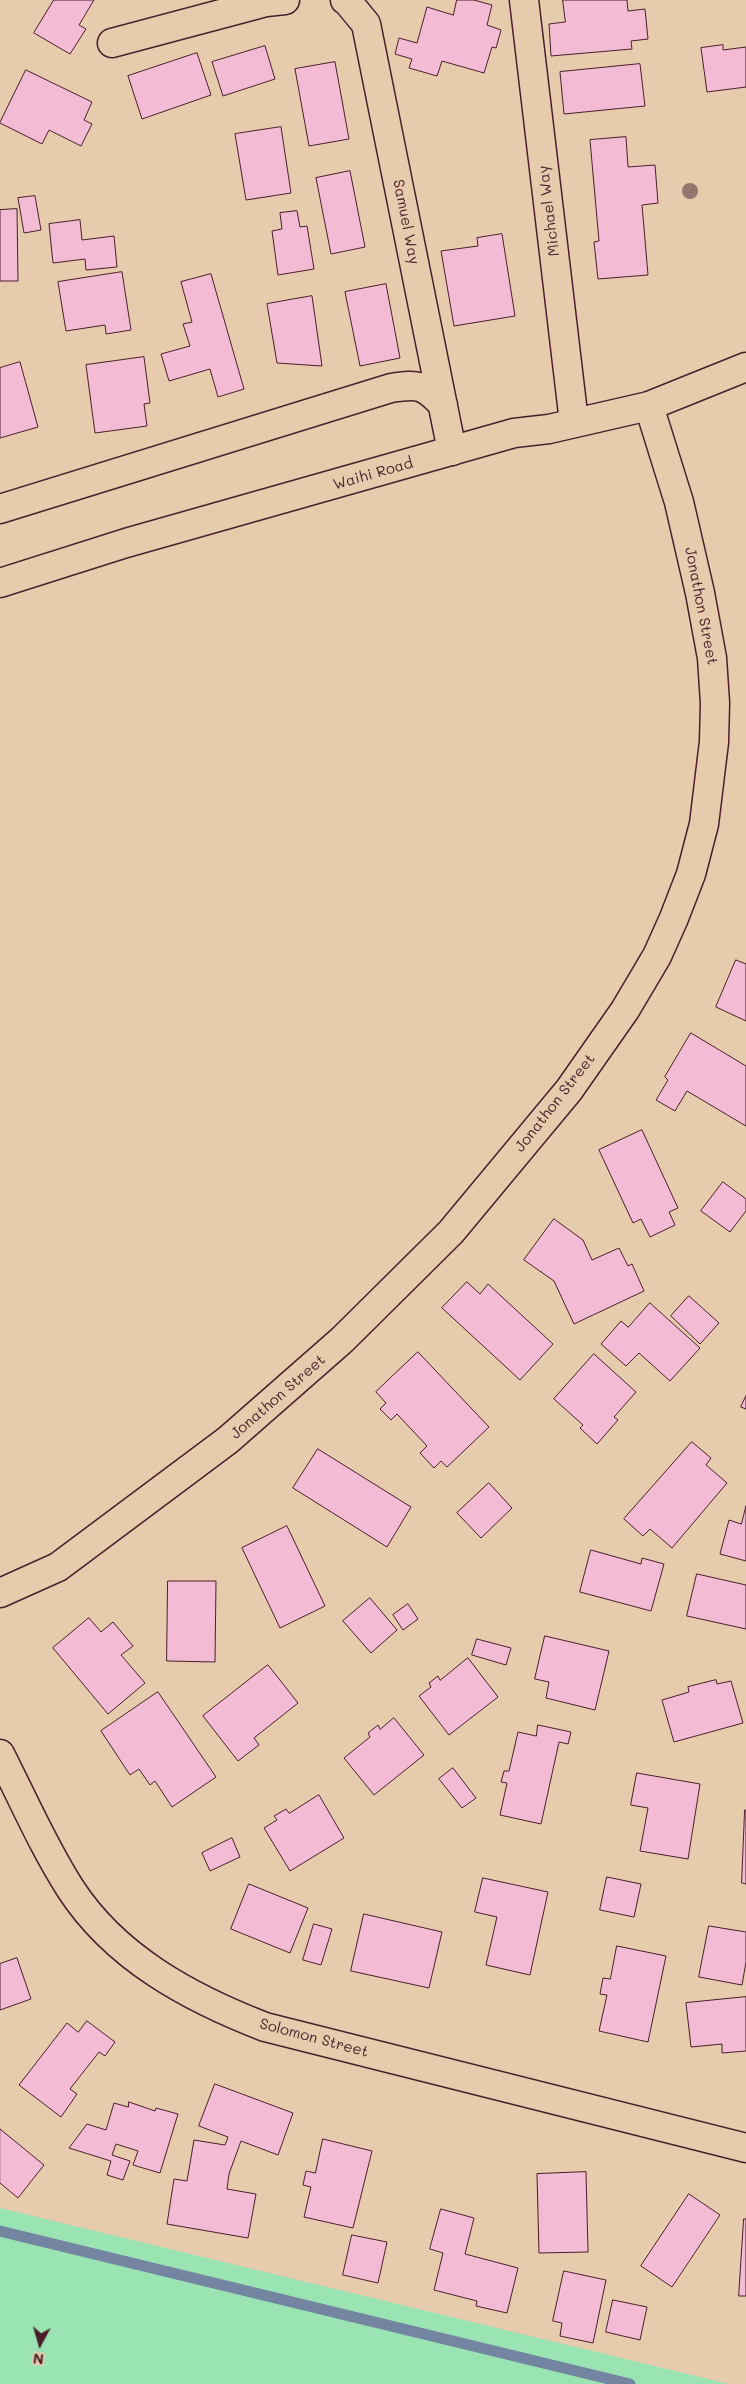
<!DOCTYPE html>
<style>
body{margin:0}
#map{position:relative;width:746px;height:2384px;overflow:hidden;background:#e6cbad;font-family:Mali,sans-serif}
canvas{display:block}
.north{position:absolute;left:15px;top:2319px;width:50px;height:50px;-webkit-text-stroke:4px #e6cbad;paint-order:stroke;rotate:186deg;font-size:14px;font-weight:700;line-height:20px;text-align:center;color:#4a1f2b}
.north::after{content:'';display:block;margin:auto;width:18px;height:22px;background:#4a1f2b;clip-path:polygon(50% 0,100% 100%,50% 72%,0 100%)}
</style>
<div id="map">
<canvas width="746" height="2384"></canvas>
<div class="north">N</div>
</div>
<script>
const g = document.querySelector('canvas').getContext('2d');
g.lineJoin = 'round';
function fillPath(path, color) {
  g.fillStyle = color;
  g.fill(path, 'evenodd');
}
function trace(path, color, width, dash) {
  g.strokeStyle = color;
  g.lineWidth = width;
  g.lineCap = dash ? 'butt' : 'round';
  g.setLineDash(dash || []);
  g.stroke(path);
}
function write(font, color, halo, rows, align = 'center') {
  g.font = font + ' Mali,sans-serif';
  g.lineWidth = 5;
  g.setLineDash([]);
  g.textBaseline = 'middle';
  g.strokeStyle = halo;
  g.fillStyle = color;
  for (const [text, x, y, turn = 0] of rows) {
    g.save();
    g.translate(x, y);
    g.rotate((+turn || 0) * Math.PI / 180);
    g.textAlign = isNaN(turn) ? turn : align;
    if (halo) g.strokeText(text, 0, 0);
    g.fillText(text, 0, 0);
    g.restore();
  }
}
fillPath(new Path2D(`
 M0,2208L729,2384H0Z`), '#9ae3b2');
trace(new Path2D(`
 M0,2231L630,2384`), '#7485a1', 11);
const building = new Path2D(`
 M54,0H94L79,25L86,29L70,54L34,33Z
 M457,0H474L492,5L487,25L501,30L496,48L492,47L484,73L442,61L437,76L409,68L412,59L395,54L399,38L417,43L427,7L453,15Z
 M563,0H627L628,11L645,9L648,39L631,41L632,49L551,56L549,24L565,22Z
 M723,45V50L746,47V87L707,92L701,48Z
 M265,46L275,79L223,96L212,62Z
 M197,53L211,95L142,119L128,76Z
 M335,62L349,139L309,146L295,69Z
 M640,64L645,106L564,114L560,72Z
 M26,70L92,102L84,120L92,124L81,146L49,130L42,144L0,123Z
 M281,127L291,193L246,200L235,134Z
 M626,137L628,167L655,165L658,203L642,205L648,275L598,279L594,242L599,241L590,140Z
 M350,171L365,247L331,254L316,178Z
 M35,196L41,230L24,233L18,198Z
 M17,209L18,281H0V210Z
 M297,211L300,227L307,226L314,269L278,275L272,231L282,229L280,213Z
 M80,220L82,240L114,236L117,267L86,270L85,259L53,263L49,224Z
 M502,234L515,316L454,326L441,251L478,246L477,238Z
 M122,272L131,330L106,334L105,325L66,331L58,282Z
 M211,274L244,389L218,397L210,369L169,381L161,354L190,346L183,324L192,322L181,282Z
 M386,284L400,358L360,366L345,292Z
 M312,296L322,366L277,363L267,304Z
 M144,357L150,403L144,404L147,426L95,433L86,365Z
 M20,362L38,427L0,438V368Z
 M736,960L746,964V1021L716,1007Z
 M691,1033L746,1066V1126L687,1091L675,1111L656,1100L668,1080L665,1077Z
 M642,1130L678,1208L669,1212L675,1225L650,1237L641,1219L633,1223L599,1150Z
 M723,1182L746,1199V1211L730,1232L701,1211Z
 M554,1219L583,1240L592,1260L619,1248L628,1266L632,1264L644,1291L574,1324L554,1281L524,1260Z
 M467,1282L480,1294L488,1284L553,1344L520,1380L442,1308Z
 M689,1296L719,1323L700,1344L671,1316Z
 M650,1303L700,1348L670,1381L639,1353L626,1366L601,1344L621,1321L628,1327Z
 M418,1352L489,1427L447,1467L441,1461L434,1468L420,1453L427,1446L397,1414L391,1420L380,1409L386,1403L376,1392Z
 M594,1354L636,1392L614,1417L618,1420L597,1444L580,1428L583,1425L554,1399Z
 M746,1396V1409L741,1407Z
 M692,1442L711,1458L706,1465L727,1483L672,1548L650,1529L643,1536L624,1519Z
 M318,1449L411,1507L387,1547L293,1488Z
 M489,1483L512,1508L481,1538L457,1513Z
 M746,1506V1561L720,1554L729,1520L741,1524Z
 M287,1526L325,1606L280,1628L242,1548Z
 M591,1550L641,1564L642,1558L664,1564L651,1611L580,1592Z
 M697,1574L746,1585V1629L687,1616Z
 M168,1581H216L215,1662L167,1661Z
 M370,1598L397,1630L371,1653L343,1621Z
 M408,1604L418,1619L403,1630L393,1615Z
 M89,1618L101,1632L113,1622L133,1646L121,1655L145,1683L108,1714L53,1648Z
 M545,1636L609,1651L595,1710L546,1698L549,1682L535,1679Z
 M477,1639L511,1648L506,1665L472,1655Z
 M468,1658L498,1697L449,1735L419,1696L431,1687L429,1683L438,1676L440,1680Z
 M268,1665L298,1703L254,1738L259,1745L238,1761L203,1716Z
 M716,1680L717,1684L731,1681L743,1723L674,1742L662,1700L689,1692L688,1687Z
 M158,1692L216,1777L172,1807L155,1781L150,1785L139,1769L130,1775L101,1731Z
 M394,1718L424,1755L374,1795L344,1758L370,1737L368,1733L378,1725L380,1729Z
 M538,1725L571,1732L568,1744L559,1742L541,1824L500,1815L507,1783L501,1782L504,1771H509L518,1732L536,1736Z
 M453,1768L476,1798L462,1808L439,1779Z
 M637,1773L700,1784L688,1859L640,1851L648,1808L631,1805Z
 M319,1795L344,1838L290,1871L264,1828L277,1820L274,1816L286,1809L289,1813Z
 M745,1810H746V1884L742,1883Z
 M232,1838L240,1857L210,1871L202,1853Z
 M607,1877L641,1884L634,1917L600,1910Z
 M483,1878L548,1892L530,1975L486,1965L497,1917L475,1912Z
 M249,1884L308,1908L290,1953L231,1929Z
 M364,1914L442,1932L429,1988L351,1971Z
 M314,1924L332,1929L321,1965L303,1960Z
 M709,1926L746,1932V1962L742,1985L699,1977Z
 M617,1946L666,1956L648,2042L599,2031L607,1995L600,1994L603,1978L610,1979Z
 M17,1958L31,1999L0,2010V1964Z
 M746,1997V2051L722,2053V2044L691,2047L686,2003Z
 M87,2021L115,2042L105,2056L99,2052L70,2089L77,2094L61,2117L19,2085L67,2023L78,2032Z
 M215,2084L293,2113L278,2155L241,2141L229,2174L227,2189L256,2194L248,2238L167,2224L174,2179L187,2181L194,2140L225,2145L228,2137L199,2126Z
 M129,2102L155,2111L156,2108L178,2114L160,2173L133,2165L138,2151L116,2144L112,2155L130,2161L123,2180L107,2175L111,2161L69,2148L87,2124L106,2130L114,2103L128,2107Z
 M0,2129L44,2165L18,2198L0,2183Z
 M323,2139L372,2151L353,2228L304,2217L311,2187L303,2185L306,2171L315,2173Z
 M586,2172L588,2252L539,2253L537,2174Z
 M689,2194L720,2215L672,2287L641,2266Z
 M441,2209L474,2218L465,2254L518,2268L507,2313L476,2306L477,2301L434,2290L443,2253L430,2249Z
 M744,2219H746V2296H739Z
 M352,2235L387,2242L378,2283L343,2275Z
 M564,2271L606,2280L593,2343L560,2336L562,2323L553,2321Z
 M613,2300L647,2307L640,2340L606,2332Z`);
fillPath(building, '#f3bcd4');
trace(building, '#4a1f2b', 1);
const minor = new Path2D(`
 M345,0L347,1L366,24L452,451
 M524,0L574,422
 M112,43L266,2L285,0
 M0,509L391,388C418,384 424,384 443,405
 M0,1593L58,1567L228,1440L342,1340L451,1232L569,1090L625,1010L657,956L674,918L691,874L704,824L714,742L715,703L712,658L700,593L679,502L649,406
 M0,1754C23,1799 43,1846 70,1888C115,1958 190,1998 265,2027L746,2148`);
const major = new Path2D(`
 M0,583L126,543L514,433L549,429L649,406L746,367`);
trace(minor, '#4a1f2b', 31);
trace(major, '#4a1f2b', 31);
trace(minor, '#e6cbad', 28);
trace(major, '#e6cbad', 28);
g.fillStyle = '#95776d';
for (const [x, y] of [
 [690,191]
]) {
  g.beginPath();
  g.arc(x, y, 8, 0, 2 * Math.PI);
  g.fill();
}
write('15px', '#4a1f2b', '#e6cbad', [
 ["Michael Way",549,211,-97],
 ["Samuel Way",406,222,79],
 ["Waihi Road",373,474,-16],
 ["Jonathon Street",701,606,79],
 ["Jonathon Street",555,1103,-52],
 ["Jonathon Street",278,1397,-41],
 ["Solomon Street",314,2038,15]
]);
</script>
